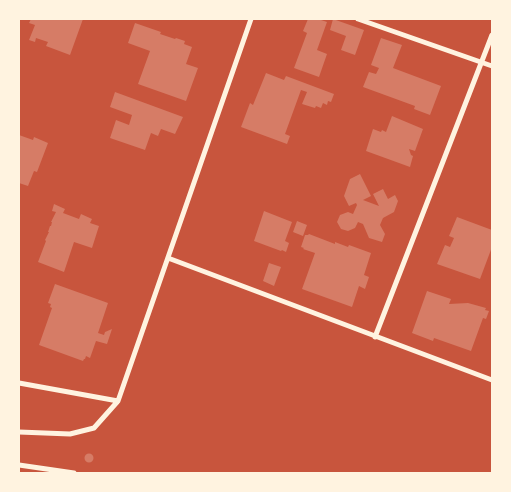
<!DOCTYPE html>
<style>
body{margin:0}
#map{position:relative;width:511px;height:492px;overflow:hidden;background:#c8553d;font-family:Inter,sans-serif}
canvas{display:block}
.frame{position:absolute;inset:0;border:20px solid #fff3e0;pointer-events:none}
</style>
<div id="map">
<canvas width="511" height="492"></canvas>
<div class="frame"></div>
</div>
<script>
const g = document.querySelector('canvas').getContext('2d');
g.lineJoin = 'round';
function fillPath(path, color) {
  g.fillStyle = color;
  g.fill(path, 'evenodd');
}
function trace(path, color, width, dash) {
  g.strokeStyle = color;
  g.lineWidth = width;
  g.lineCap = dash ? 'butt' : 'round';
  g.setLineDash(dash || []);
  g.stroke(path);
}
fillPath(new Path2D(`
 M31,19H83L70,55L46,46L48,42L36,38L35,42L29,40L35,25L29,23Z
 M308,19H318L327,22L317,50L327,54L319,77L294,68L307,33L303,31Z
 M333,19L364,30L355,55L341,50L346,36L330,30Z
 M135,23L161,32L160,34L175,39L176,38L185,41L184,44L192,47L186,64L198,68L186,101L138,84L150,51L128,43Z
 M381,38L402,45L393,68L441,86L430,115L414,109L415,106L363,87L369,72L376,74L379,68L371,65Z
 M266,73L284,80L286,76L334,94L331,102L328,101L327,105L323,103L321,108L316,106L315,108L302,104L307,92L301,90L285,134L290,136L287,144L241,127L250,103L253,105Z
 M115,92L183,117L175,134L161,129L158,136L151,133L145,150L110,138L116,120L129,125L132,115L110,107Z
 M392,116L423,129L415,151L409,149L411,155L413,156L410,167L366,151L373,129L381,132L382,130L386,132Z
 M19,135L33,140L34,137L48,143L37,172L34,171L28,186L19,183Z
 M360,174L371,196L363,200L379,206L373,194L383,189L388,199L395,195L398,201L394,212L383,218L380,225L385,234L382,242L369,238L363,224L358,222L355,228L348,231L341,229L337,222L340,215L348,212L353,214L357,205L356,203L349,206L344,196L350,179Z
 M54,204L65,209L63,213L79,219L81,214L92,219L90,223L99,226L92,248L74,242L64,272L38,262L46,241L45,240L49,232H48L50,226H51L52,222H51L56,212L52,211Z
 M264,211L292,222L285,241L289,243L286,252L282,250L281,251L254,241Z
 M457,217L492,230V247L480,279L437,264L445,245L450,247L454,238L449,236Z
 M297,221L307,225L303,236L293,232Z
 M309,234L335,244V242L348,247L349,245L371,253L364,275L369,277L365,289L359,286L352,307L302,289L315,253L303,249L304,248L301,247L305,235H308Z
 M269,263L281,267L274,286L263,281Z
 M55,284L108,303L98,333L104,335L105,332L112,329L107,344L96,341L90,358L86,356L85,359H84L83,361L39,345L52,308L50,307L51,304L48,303Z
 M427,291L451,299L449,304L468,303L486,308L485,310L489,311L486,319L483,318L471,351L434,338L433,341L412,333Z
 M84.5 458a4.5 4.5 0 1 1 9 0a4.5 4.5 0 1 1-9 0Z`), '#d67c66');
trace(new Path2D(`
 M358,19L492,66
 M168,258L492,380
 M375,337L492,35
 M19,383L118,401
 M19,432L70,434L94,428L118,401L251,19
 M19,465L74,473`), '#fff3e0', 5);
</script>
